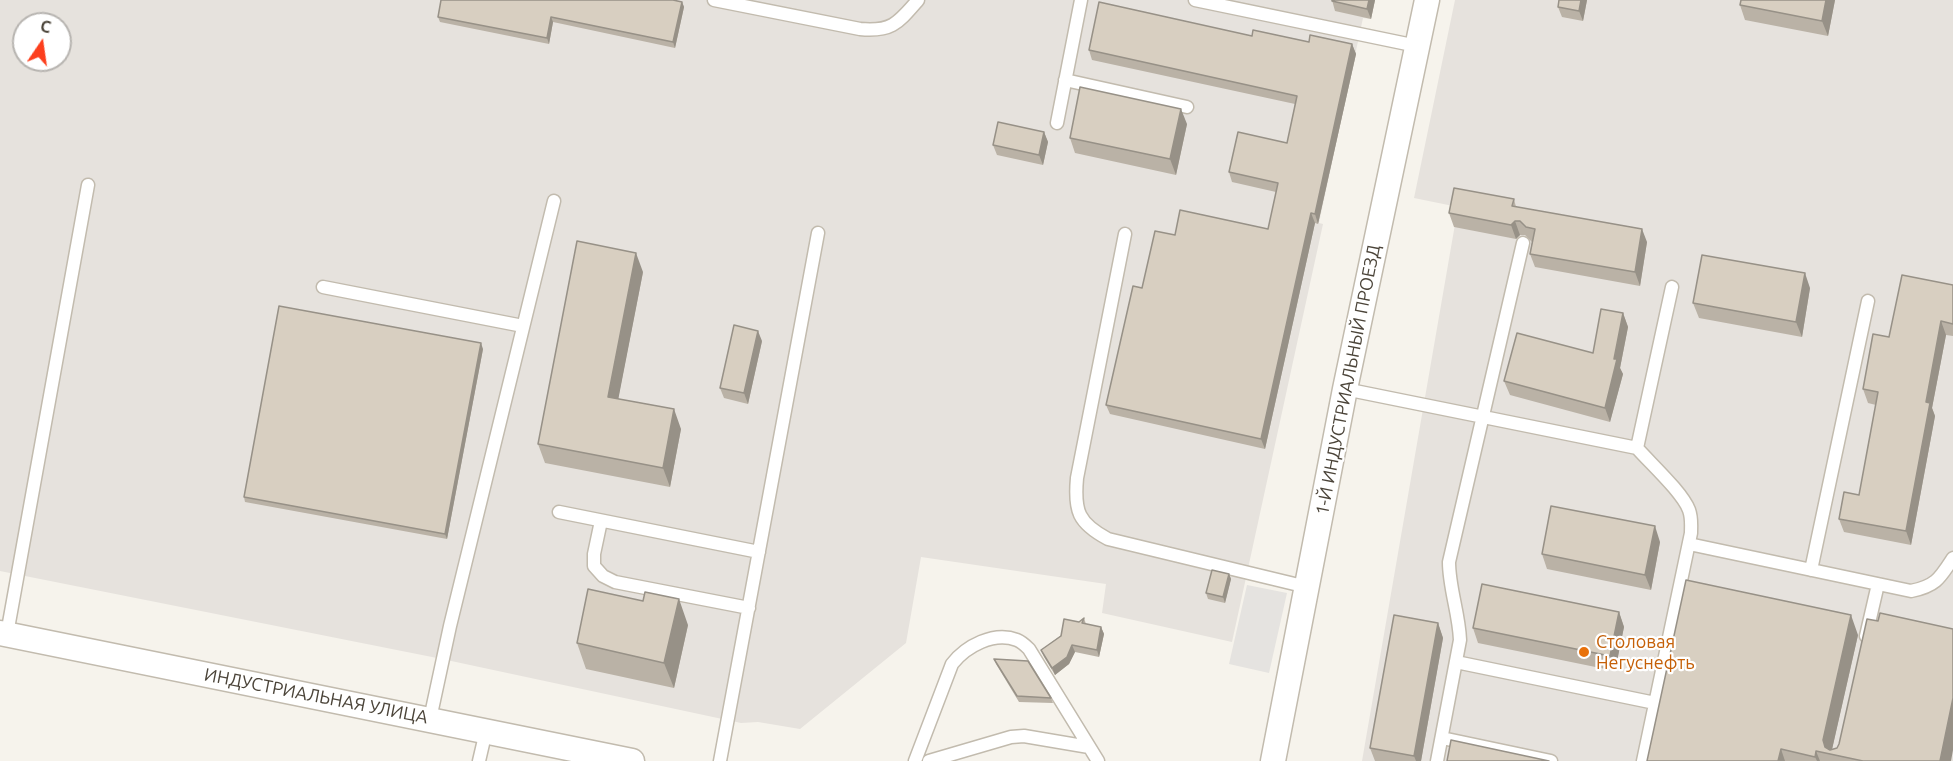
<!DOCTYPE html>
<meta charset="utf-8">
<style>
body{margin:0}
#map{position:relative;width:1953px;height:761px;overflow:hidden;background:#f6f3ec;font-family:Ubuntu,sans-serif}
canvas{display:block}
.north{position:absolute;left:12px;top:12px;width:60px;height:60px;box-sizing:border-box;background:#fff;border:2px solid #b7b4b0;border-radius:50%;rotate:13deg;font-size:16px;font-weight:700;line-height:24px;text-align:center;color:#4b4439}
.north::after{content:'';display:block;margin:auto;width:21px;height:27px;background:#fc3f1d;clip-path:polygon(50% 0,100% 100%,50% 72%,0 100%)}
</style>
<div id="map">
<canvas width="1953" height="761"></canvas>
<div class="north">С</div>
</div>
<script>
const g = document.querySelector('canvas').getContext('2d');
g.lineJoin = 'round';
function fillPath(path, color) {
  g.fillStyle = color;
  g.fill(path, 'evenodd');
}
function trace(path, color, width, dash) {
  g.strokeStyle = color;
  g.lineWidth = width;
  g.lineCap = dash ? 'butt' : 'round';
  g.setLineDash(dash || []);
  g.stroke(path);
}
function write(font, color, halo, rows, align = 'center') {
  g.font = font + ' Ubuntu,sans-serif';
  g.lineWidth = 4.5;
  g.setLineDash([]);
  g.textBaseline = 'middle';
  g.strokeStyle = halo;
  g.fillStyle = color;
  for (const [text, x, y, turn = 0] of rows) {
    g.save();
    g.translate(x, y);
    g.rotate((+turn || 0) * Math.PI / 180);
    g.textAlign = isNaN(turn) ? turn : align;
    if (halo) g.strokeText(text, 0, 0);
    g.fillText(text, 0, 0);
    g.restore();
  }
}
fillPath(new Path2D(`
 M0,0H1375L1371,19L1363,18L1319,223L1323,224L1232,642L1102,613L1106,584L921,557L906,643L800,729L758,722L741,723L442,659L0,571ZM24,24H60V60H24Z
 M1455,0H1953V761H1362L1458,207L1414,198Z`), '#e6e2dd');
fillPath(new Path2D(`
 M1247,585L1287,593L1269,673L1229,664Z`), '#e5e3e0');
const lane = new Path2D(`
 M714,0L860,29C892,32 898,23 918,0
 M1195,0L1417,46
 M1065,80L1187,107
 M1057,123L1081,0
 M1125,234L1077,478C1074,511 1078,523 1108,539L1307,587
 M323,287L523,326
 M1345,389L1637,448L1672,287
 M1637,448C1651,464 1682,492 1689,510C1692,518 1691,525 1691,533L1643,761
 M559,512L759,552
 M601,521L594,554V566L603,576L615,582L749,608
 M1689,544L1911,591C1936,586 1940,578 1953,558
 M1811,570L1868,301
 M7,634L88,185
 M1866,636L1878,584
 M1456,662L1655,703
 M430,719L450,626L554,201
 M1442,738L1551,761
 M479,761L486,731
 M720,761L818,233
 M915,761L952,664C966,646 994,631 1017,640C1022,642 1026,646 1029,649L1098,761
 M929,761L1011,737L1024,736L1089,747
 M1437,761L1460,640C1459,613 1449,588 1449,562L1523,243`);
const street = new Path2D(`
 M0,633L632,761
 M1273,761L1345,389L1427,0`);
trace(lane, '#c2bbae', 15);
trace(street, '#c2bbae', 27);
trace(lane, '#fff', 12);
trace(street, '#fff', 24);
fillPath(new Path2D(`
 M1332,0H1375L1371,19L1335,11Z
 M1559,0H1587L1583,21L1562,17L1558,7Z
 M1741,0H1835L1828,36L1745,20L1740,5Z
 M682,2L684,7L675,48L553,22L549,44L440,22L438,17Z
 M1252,36L1309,42L1352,44L1356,54L1318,224L1315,223L1265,449L1110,414L1106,405L1142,288L1175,235L1268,229L1276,192L1232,182L1229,172L1287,143L1295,104L1092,60L1089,50Z
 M1187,124L1176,175L1075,153L1070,138Z
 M1044,132L1048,142L1043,165L997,155L993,145Z
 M1514,199L1516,207L1647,242L1640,286L1535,267L1530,254L1532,242L1525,235H1520L1516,239L1454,227L1449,213Z
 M643,272L618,399L681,429L670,487L545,463L538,444Z
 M1953,285V336L1946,335L1932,408L1935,416L1911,545L1844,532L1839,519L1859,495L1876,405L1868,403L1863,389L1889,337Z
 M1810,288L1802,337L1699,318L1693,303Z
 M1623,313L1628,327L1620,368L1623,374L1610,422L1510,395L1504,381L1593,353Z
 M762,341L748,404L724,398L720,388Z
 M483,349L447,539L245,502L244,497Z
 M1660,542L1651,590L1547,569L1542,554Z
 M1229,574L1231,579L1225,603L1208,599L1206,593Z
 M1619,612L1624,627L1615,671L1478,643L1473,628Z
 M1084,618L1086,624L1101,627L1104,634L1099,657L1075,652L1069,664L1055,675L1044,657L1041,650Z
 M1438,623L1443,638L1421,761H1375L1370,748Z
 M688,625L674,688L586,669L577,643Z
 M1858,635L1832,749L1951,761H1647Z
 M994,659L1051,698L1053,703L1019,702L996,664Z`), '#bab2a6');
fillPath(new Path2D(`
 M1369,0H1375L1371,19L1367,9Z
 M1581,0H1587L1583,21L1579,11Z
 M1826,0H1835L1828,36L1822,21Z
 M682,2L684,7L675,48L673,42Z
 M551,17L553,22L549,44L547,38Z
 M1352,44L1356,54L1318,224L1315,214Z
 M1181,109L1187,124L1176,175L1170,159Z
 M1044,132L1048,142L1043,165L1039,155Z
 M1311,213L1315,223L1265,449L1261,439Z
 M1515,221L1520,235L1516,239L1511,225Z
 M1642,229L1647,242L1640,286L1635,272Z
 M636,253L643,272L615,416L608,397Z
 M1805,273L1810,288L1802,337L1796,322Z
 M1623,313L1628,327L1620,368L1623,374L1610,422L1605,408Z
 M1941,321L1946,335L1932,408L1935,416L1911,545L1906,531L1926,402Z
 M758,331L762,341L748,404L744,393Z
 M481,343L483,349L447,539L445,534Z
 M674,409L681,429L670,487L663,468Z
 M1655,526L1660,542L1651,590L1645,575Z
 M1229,574L1231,579L1225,603L1223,597Z
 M679,599L688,625L674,688L664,663Z
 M1619,612L1624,627L1615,671L1610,656Z
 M1851,615L1858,635L1831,754L1827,753L1823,740Z
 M1438,623L1443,638L1421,761H1416L1414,756Z
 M1101,627L1104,634L1099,657L1097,650Z
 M1072,645L1075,652L1069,664L1055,675L1052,668Z
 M1953,698V750L1951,761H1940Z
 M1781,749L1785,761H1778Z
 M1816,751L1820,761H1817L1815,757Z`), '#979187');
const building = new Path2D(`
 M441,0H673L682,2L673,42L551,17L547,38L438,17Z
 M1332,0H1369L1367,9L1332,1Z
 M1559,0H1581L1579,11L1558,7Z
 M1741,0H1826L1822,21L1740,5Z
 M1099,2L1252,36L1253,30L1309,42L1310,35L1352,44L1315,214L1311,213L1261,439L1106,405L1133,286L1142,288L1155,231L1175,235L1180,210L1268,229L1278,183L1229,172L1238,132L1287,143L1297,96L1089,50Z
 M1080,87L1181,109L1170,159L1070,138Z
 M998,122L1044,132L1039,155L993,145Z
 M1454,188L1514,199L1512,206L1642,229L1635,272L1530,254L1535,229L1526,227L1520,221H1515L1511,225L1449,213Z
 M577,241L636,253L608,397L674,409L663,468L538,444Z
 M1702,255L1805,273L1796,322L1693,303Z
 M1902,275L1953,285V324L1941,321L1926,402L1930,403L1906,531L1839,519L1844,492L1859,495L1878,392L1863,389L1873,334L1889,337Z
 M279,306L481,343L445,534L244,497Z
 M1601,309L1623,313L1614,359H1617L1605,408L1504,381L1517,333L1593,353Z
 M734,325L758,331L744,393L720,388Z
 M1551,506L1655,526L1645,575L1542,554Z
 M1212,570L1229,574L1223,597L1206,593Z
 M1686,580L1851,615L1823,740L1825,747L1830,750L1837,748L1839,744L1867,619L1878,621L1880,613L1953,629V698L1940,761H1863L1816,751L1815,757L1781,749L1778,761H1647Z
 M1482,584L1619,612L1610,656L1473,628Z
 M588,589L643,601L645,592L679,599L664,663L577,643Z
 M1394,615L1438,623L1414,756L1370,748Z
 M1084,618L1082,623L1101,627L1097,650L1072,645L1067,657L1052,668L1041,650L1061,636L1064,619L1079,622Z
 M994,659L1028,661L1051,698L1017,696Z
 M1451,740L1549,761H1447Z`);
fillPath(building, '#d8cfc1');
trace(building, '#979187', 1.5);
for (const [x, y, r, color] of [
 [1584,652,6,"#e8710a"]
]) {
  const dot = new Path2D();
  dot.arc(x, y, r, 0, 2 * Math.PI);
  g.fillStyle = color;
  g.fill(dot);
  trace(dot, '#fff', 2);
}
write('18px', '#4b4439', '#fff', [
 ["1-Й ИНДУСТРИАЛЬНЫЙ ПРОЕЗД",1348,380,-79],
 ["ИНДУСТРИАЛЬНАЯ УЛИЦА",316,696,11]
]);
write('18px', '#c56008', '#fff', [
 ["Столовая",1596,642],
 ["Негуснефть",1596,663]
], 'left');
</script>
